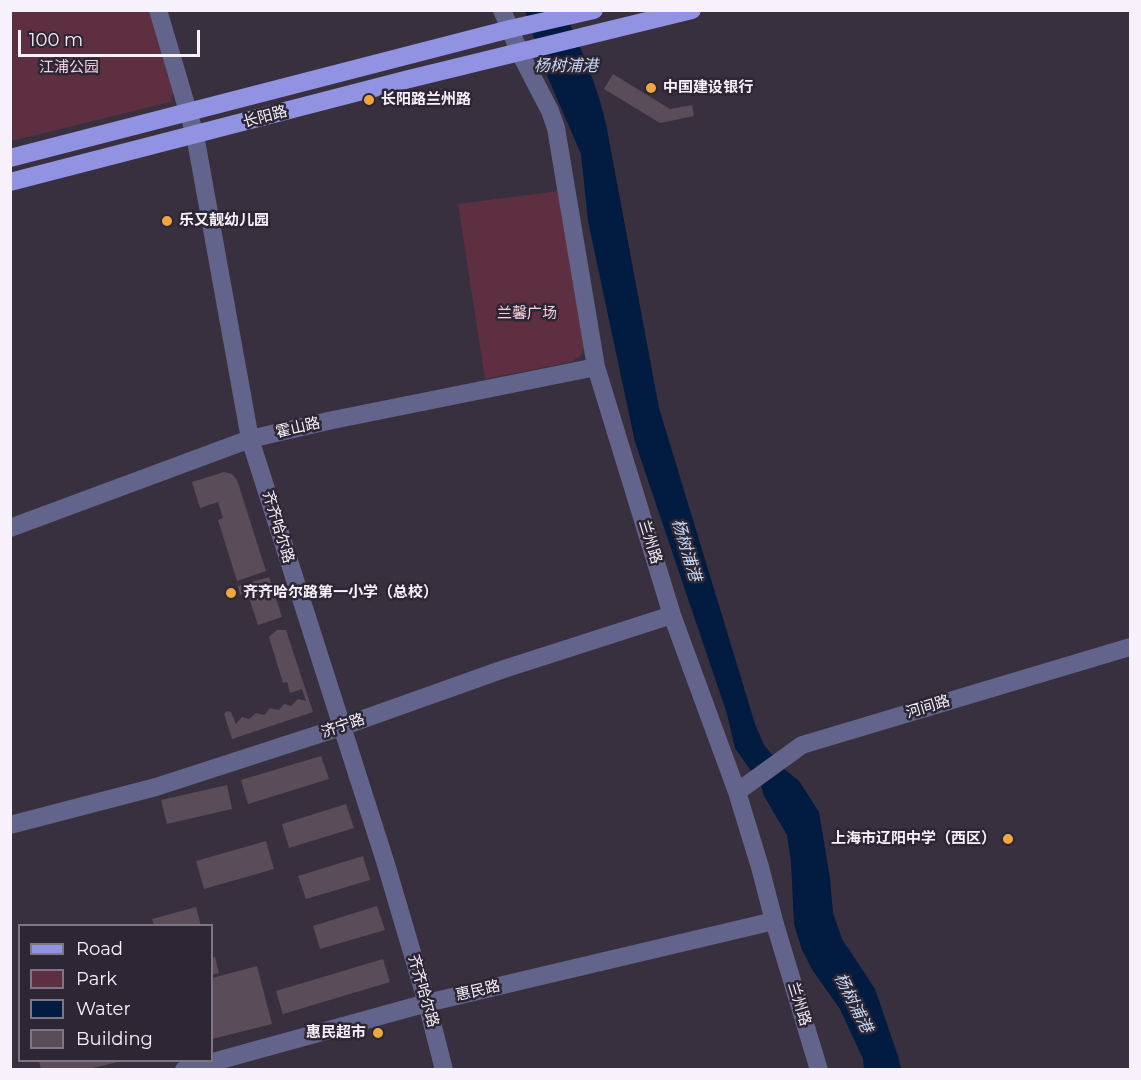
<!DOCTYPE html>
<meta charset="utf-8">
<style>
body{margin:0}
#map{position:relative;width:1141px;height:1080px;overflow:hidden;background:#38303f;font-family:Montserrat,sans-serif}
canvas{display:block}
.frame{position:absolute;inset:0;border:12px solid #f6f1fa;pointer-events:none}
.legend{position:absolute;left:18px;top:924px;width:195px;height:138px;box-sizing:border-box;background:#2d2634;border:2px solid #7d7783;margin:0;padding:8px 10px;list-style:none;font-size:18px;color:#f6f1fa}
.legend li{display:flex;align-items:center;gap:12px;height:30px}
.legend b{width:30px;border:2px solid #7d7783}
.scale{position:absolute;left:18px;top:30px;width:182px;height:27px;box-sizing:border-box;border:3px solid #f6f1fa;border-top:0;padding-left:8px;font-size:18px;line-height:21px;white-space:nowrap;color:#f6f1fa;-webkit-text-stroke:4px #2d2634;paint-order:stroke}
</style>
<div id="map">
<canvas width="1141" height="1080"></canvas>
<div class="frame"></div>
<ul class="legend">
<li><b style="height:8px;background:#9292e3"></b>Road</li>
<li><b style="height:16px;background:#5d2f40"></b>Park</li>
<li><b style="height:16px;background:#021b41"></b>Water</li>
<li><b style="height:16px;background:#5a4c58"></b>Building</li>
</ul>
<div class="scale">100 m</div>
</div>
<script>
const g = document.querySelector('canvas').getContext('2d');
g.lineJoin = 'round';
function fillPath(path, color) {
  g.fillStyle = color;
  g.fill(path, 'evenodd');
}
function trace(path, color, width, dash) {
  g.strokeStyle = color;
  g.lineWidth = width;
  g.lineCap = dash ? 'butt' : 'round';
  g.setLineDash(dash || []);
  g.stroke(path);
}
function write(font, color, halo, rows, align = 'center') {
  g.font = font + ' Montserrat,"Noto Sans SC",sans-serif';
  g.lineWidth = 5;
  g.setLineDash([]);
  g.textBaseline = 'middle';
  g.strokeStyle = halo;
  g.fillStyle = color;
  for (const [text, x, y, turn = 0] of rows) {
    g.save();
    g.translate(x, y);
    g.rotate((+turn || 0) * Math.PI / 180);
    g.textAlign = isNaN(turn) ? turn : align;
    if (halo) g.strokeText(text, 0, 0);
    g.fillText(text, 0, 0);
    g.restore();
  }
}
fillPath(new Path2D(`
 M10,11H152L175,82L171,102L11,141Z
 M558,191L586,346L580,356L571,362L485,379L458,204Z`), '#5d2f40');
fillPath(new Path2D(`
 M525,11H564C581,48 597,84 606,124L659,408L755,724L764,745L783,768L799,781L819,812L830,878L833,913L842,939L875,989L899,1059L901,1069H864L863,1059L840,1009L813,971L802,950L794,924L791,862L787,835L764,796L761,785L735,748L727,714L635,442L588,221L581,154L546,73Z`), '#021b41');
fillPath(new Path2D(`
 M613,74L670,109L692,105L694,116L660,123L604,89Z
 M224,472L232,474L237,480L266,571L237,581L218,520L223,518L218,502L200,508L192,482Z
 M269,577L282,617L258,625L247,592L240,595L238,586Z
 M277,630H286L313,712L232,739L224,714L227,711L231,712L236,724L242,717L249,719L256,713L264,715L270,708L279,710L284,704L291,706L298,699L306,701L302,689L290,693L287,682L283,683L269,637Z
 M321,756L329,779L248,804L241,780Z
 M227,785L232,809L167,824L161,800Z
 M346,804L354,828L289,848L282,824Z
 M266,841L274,869L204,889L196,861Z
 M363,856L370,880L306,899L298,876Z
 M377,906L385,930L320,949L313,926Z
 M196,907L201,926H154L152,919Z
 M215,957L219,973L212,975V958Z
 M383,959L390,982L283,1014L276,991Z
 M257,966L272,1024L212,1039V978Z
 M39,1060H122V1061L85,1070H41Z`), '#5a4c58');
trace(new Path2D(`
 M158,10L195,135L250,439L385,861L427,1003L444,1070
 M502,10L519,51L550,111L556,128L596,367L672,615L737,792L760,867L774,921L819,1070
 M10,528L250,439L328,421L596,367
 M737,792L802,745L1130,647
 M10,825L156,787L341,727L501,670L672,615
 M184,1070L427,1003L774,921`), '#63648c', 18);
trace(new Path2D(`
 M10,158L510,29L594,10
 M10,182L409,79L692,10`), '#9292e3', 18);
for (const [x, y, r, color] of [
 [651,88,6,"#f0a63f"],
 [369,100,6,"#f0a63f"],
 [167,221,6,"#f0a63f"],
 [231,593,6,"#f0a63f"],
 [1008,839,6,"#f0a63f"],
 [378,1033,6,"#f0a63f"]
]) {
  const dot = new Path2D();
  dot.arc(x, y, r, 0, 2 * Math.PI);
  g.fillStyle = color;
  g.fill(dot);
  trace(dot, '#2d2634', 2);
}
write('15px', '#f5d1dd', '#2d2634', [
 ["江浦公园",69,68],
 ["兰馨广场",527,314]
]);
write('bold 15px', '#f6f1fa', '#2d2634', [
 ["中国建设银行",663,88],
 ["长阳路兰州路",381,100],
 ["乐又靓幼儿园",179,221],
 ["齐齐哈尔路第一小学（总校）",243,593],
 ["上海市辽阳中学（西区）",996,839,"right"],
 ["惠民超市",366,1033,"right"]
], 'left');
write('15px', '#f6f1fa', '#2d2634', [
 ["长阳路",265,117,-15],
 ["霍山路",298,428,-13],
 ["齐齐哈尔路",278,527,73],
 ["兰州路",650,542,73],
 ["河间路",928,707,-17],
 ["济宁路",343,726,-19],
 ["齐齐哈尔路",423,991,74],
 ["惠民路",478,991,-13],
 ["兰州路",799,1004,73]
]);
write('italic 16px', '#c6d9f5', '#2d2634', [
 ["杨树浦港",566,66],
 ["杨树浦港",686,550,73],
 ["杨树浦港",853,1003,63]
]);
</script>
